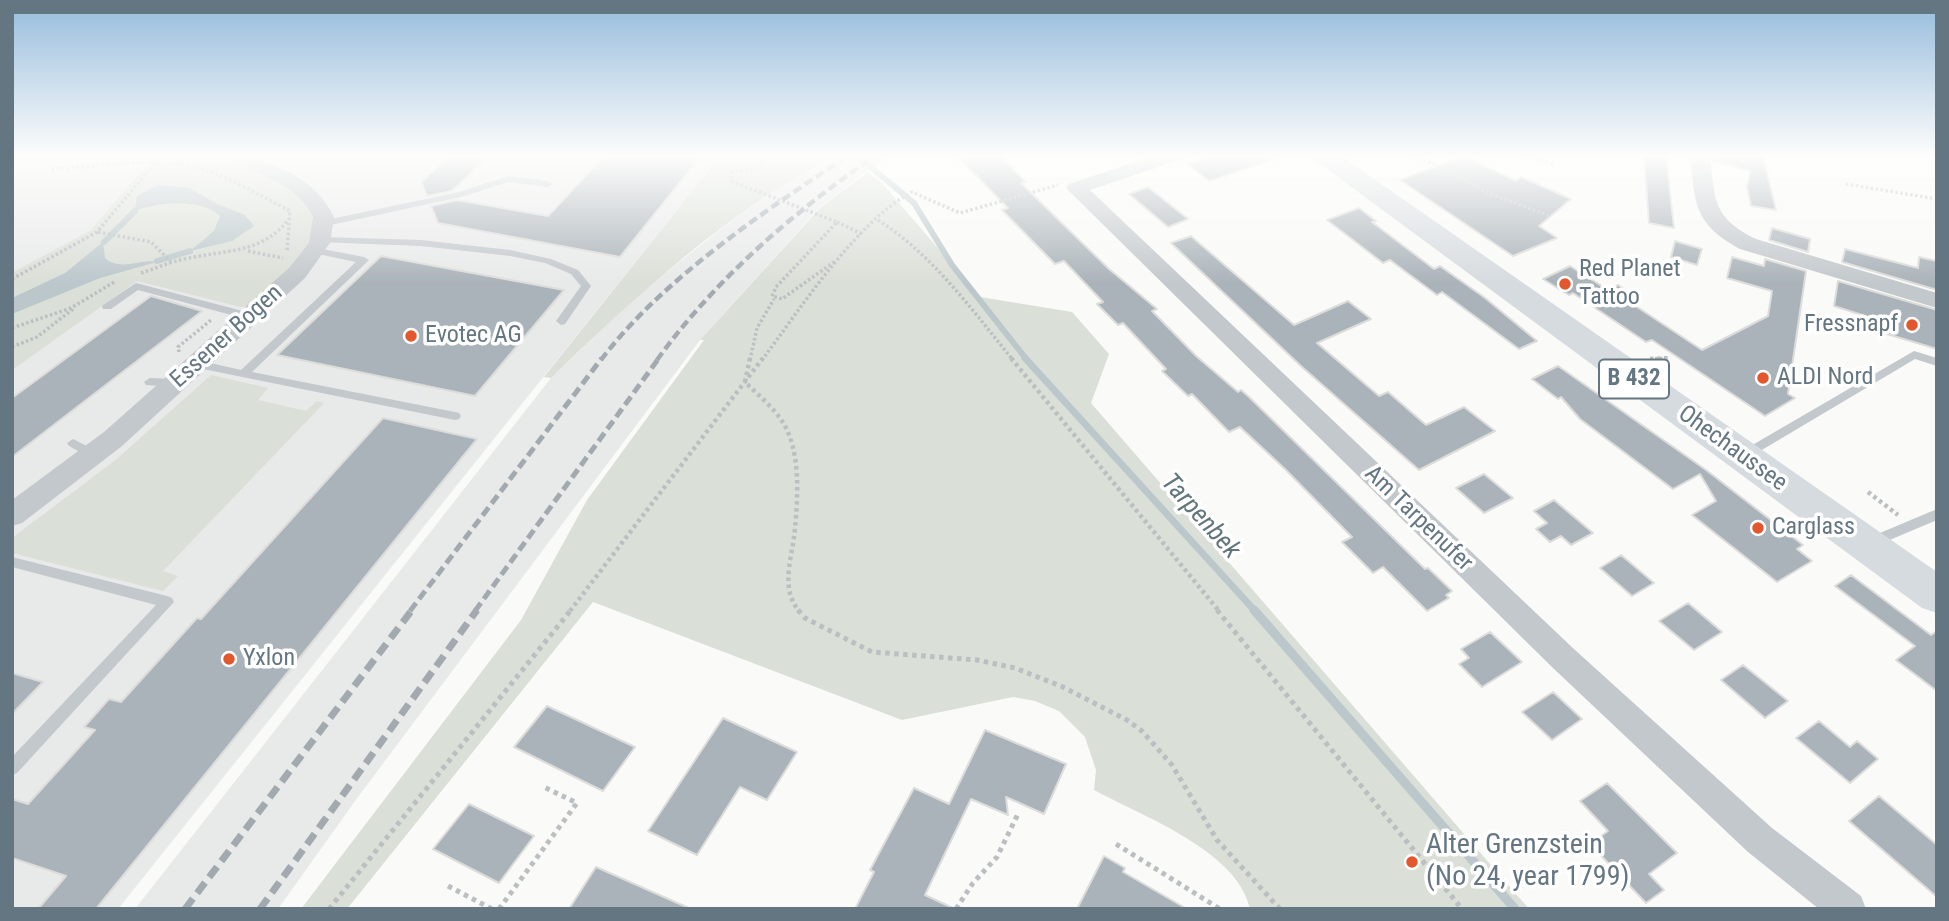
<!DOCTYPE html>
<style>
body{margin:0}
#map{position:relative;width:1949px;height:921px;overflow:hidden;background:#fafaf8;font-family:"Roboto Condensed",sans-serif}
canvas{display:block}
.frame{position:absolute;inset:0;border:14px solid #657683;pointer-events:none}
</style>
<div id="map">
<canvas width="1949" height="921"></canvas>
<div class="frame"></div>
</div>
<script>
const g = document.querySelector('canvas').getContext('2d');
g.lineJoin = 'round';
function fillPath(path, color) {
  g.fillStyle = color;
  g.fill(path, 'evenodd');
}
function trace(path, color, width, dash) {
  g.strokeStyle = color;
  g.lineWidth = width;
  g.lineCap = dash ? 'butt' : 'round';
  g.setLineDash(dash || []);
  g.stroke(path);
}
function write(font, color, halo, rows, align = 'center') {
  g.font = font + ' "Roboto Condensed",sans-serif';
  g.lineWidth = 7;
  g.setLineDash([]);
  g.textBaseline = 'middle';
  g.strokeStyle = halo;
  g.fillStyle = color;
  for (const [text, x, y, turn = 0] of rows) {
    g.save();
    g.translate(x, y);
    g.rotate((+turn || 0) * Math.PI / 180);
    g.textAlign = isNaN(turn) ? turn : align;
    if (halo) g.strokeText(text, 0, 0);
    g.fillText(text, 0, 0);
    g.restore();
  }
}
fillPath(new Path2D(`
 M12,155H721L118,909H12Z
 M836,155H889L819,208L700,340L358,797L278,909H135L551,378L641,292L739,215L798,175Z`), '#e8e9e9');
fillPath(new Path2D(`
 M155,155C172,155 191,152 208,155C239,160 328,195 314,236C304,265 271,285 248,305L241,307L137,281L12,370V273L91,230Z
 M721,155H836C728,211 638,294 551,378L544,377Z
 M868,172L881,182L980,297L1072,312L1109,354L1091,403L1529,909H1250C1238,851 1142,816 1094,790L1096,770L1085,737L1059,711L1035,701L1013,697L902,720L593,602L347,909H301L521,620L587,500L704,340H700L820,208Z
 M211,375L268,388L258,400L306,411L317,401L324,403L163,571L178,576L163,591L12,553V538L117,459Z`), '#dadfd7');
fillPath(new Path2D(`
 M158,185L190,188L217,204L245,215L254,226L232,241L190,251L214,231L220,216C201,198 158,202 135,211L137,196Z
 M103,242L105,258C121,272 141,258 157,262L100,278L12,314V298L65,273Z`), '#bbc7cb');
trace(new Path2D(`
 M856,155L914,203L952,265L1027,360
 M104,242L135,211
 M157,261L190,251`), '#bbc7cb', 6);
trace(new Path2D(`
 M1025,358L1255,611`), '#bbc7cb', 7);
trace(new Path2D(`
 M1254,610L1515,909`), '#bbc7cb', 9);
const building = new Path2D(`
 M451,155H490L452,191L427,196L421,182Z
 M605,155H702L620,257L438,223L431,206L457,200L548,216Z
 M956,155H999L1026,182L1021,183L1109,269L1157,309L1152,311L1196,356L1238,392L1241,390L1249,397L1425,569L1428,568L1452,591L1446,595L1449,598L1427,611L1383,567L1373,573L1342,542L1352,537L1285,469L1240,427L1229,432L1192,394L1188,396L1162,371L1166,369L1123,323L1118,325L1097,304L1103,302L1064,261L1055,264L1002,210L1008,208Z
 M1212,155H1277V158L1209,181L1188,164Z
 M1644,155H1666L1674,228L1649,223Z
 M1713,155H1763L1776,210L1751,206L1747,187L1750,171L1713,161Z
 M1464,156L1516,181L1521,177L1571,199L1539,226L1557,238L1513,256L1400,180Z
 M1148,187L1188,219L1168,227L1129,194Z
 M1359,208L1376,221L1372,222L1434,269L1440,266L1485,298L1537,341L1519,349L1442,292L1437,295L1390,260L1383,263L1327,220Z
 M1772,228L1810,239L1808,252L1769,240Z
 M1191,236L1294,325L1348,301L1371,319L1317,343L1379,396L1388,392L1426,425L1464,407L1495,431L1419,470L1301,366L1171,243Z
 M1675,241L1702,249L1697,265L1671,257Z
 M1845,249L1918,268L1919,257L1937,261V290L1842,262Z
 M381,256L564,290L475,396L277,355Z
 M1732,257L1764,266L1765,259L1806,271L1788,394L1795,398L1765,416L1652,340L1646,342L1573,293L1569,295L1543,279L1570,266L1608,290L1618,285L1639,299L1631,303L1702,350L1768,316L1772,291L1727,278Z
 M1838,281L1937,310V349L1887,334V323L1834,306Z
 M151,296L202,311L12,457V398Z
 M1558,366L1706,470L1803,545L1797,549L1812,561L1777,582L1692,515L1716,501L1700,474L1673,489L1580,419L1561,397L1558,399L1532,379Z
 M383,418L477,439L96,909H38L66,876L12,858V799L28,804L95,730L84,727L109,699L121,702L197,618L201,619Z
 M1484,474L1513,498L1484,513L1456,488Z
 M1554,500L1593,533L1571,545L1561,536L1550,542L1536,529L1547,523L1534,511Z
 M1621,555L1654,583L1632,596L1600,568Z
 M1851,575L1931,635L1937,631V691L1896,660L1915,646L1835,586Z
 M1688,603L1722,632L1694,650L1659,621Z
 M1490,632L1522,662L1482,687L1459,664L1469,658L1461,649Z
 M1743,665L1788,701L1765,718L1721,680Z
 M12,673L43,682L12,714Z
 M1553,692L1582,719L1552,740L1522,712Z
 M547,706L635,747L603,791L514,747Z
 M723,718L797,752L767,800L740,787L697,855L648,831Z
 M1819,721L1850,747L1857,741L1878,759L1850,783L1796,738Z
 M985,730L1066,764L1044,814L1006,797L1008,815L971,799L925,895L955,909H855L874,872L870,870L914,788L949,804Z
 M1607,783L1677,853L1649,874L1664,890L1646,903L1590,844L1608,831L1580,801Z
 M1879,796L1937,845V897L1849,821Z
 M469,804L534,836L499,883L433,849Z
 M1104,856L1125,868L1123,872L1187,909H1077Z
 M596,867L691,909H569Z`);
fillPath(building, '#aab3b9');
trace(building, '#dcdcda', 2);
trace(new Path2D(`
 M758,155L764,167L732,172L731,181L837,222L776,287L772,296L782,299L834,262
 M1415,155L1491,194L1550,216
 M1527,155L1554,164
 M52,169C96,167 148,157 192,167C227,174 258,195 290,211L287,251
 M1846,184L1937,199
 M878,220C933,255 972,310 1013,360
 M837,222L864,235
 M98,232L151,242L171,262
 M248,251L283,258
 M141,273C157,268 172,261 189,258C227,250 263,253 289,219
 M12,279L97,232L162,155
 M12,328L71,308L116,281
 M12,347L37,337L73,309
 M179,352L178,347L211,320
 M1650,359L1670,358
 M750,360L757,328L774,299
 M762,360C801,308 856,222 912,192L960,213L1058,185`), '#bbbfc2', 3.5, [2.5, 2.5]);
trace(new Path2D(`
 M750,358L745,382C757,394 773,407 782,421C801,450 798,496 795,528C793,556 779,587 799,611
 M1011,358L1219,611
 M1650,359L1670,358
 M1868,492L1898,515
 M570,611L763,358`), '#bbbfc2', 4.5, [3.5, 3.5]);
trace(new Path2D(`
 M798,610L805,618L872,652L977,660L1015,668L1063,687L1127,720L1142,731L1172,765L1217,840L1280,909
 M1217,610L1462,909
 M1116,844L1220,909
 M448,886L492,909
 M329,909L571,610
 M499,909L577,803L544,787
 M956,909L973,883L997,857L1018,814`), '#bbbfc2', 5, [4.5, 4.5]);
fillPath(new Path2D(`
 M1342,155H1354L1335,164H1329L1327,162Z
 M509,176L548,181L553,184L548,187L509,182L461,197L326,226L321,223L326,220L459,192Z
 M322,237L421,240L510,250L551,259L578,270L591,286L565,324L561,325L556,321L581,286L571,274L545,263L510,256L421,246L318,242L317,240Z
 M317,248L364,257L369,260L252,372L455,412L459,413L461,416L459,419L455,420L193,367L191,364L193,361L197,360L241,370L356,262L313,253V249Z
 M136,283L254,314L255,316L250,320L138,290L111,309H103L102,307L103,305Z
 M1914,351L1937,358V366L1915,359L1750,457H1742L1740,454L1742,451Z
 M150,378L176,379L182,383L176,387L146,385L144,382Z
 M73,439L97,451L99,454L97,457H89L69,446L67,443Z
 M1937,509V520L1873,547L1868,546L1866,542L1868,538Z
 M12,557L167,596L172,598L174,602L17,773L12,775V757L156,605L12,567Z`), '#c3c8cc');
fillPath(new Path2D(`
 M12,155H54L44,161L12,162Z
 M218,155C260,153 316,176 334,217L330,243L305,278L122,446L22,523L12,526V500L104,432L289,268L309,243L313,217C300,186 252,169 221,159Z
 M1156,155H1185L1182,159L1090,190L1575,650L1772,828L1861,896L1866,909H1819L1748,852L1553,668L1066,188L1069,184Z
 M1690,155H1710C1715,200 1712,217 1756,239L1937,293V308L1740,249C1694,224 1695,204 1690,155Z`), '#c3c8cc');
fillPath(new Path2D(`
 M1308,155H1340L1937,572V613L1922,608Z`), '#d6dbdf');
trace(new Path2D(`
 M601,360C661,280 766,210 849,155
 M657,360C716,278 794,212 876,155`), '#a2aab0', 4.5, [9, 4.5]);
trace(new Path2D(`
 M410,611L602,358
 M475,611L659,358`), '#a2aab0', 5, [10, 5]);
trace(new Path2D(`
 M185,909L412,610
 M260,909L477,610`), '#a2aab0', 7, [13, 7]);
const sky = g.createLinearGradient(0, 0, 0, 284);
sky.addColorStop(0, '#96bcdc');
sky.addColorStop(0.55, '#fdfdfc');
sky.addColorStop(1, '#fdfdfc00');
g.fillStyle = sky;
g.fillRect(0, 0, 1949, 284);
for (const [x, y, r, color] of [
 [1565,284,7,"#e4572e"],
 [1912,325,7,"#e4572e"],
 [411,336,7,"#e4572e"],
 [1763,378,7,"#e4572e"],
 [1758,528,7,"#e4572e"],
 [229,659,7,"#e4572e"],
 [1412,862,7,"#e4572e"]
]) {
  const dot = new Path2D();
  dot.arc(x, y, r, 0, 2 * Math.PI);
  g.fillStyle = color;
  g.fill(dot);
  trace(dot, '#fff', 2.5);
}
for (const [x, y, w] of [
 [1634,379,70]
]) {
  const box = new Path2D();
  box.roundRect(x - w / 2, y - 19.5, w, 39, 5);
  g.fillStyle = '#fff';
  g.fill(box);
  trace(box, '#657683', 2);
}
write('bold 23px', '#657683', null, [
 ["B 432",1634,379]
]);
write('24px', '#657683', '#fff', [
 ["Red Planet",1579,270],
 ["Tattoo",1579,298],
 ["Fressnapf",1898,325,"right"],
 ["Evotec AG",425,336],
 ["ALDI Nord",1777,378],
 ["Carglass",1772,528],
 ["Yxlon",243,659]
], 'left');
write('24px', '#657683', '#fff', [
 ["Essener Bogen",227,337,-42],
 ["Ohechaussee",1732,449,36],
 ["Am Tarpenufer",1418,519,44]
]);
write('italic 26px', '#60757c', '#fff', [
 ["Tarpenbek",1200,517,48]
]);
write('28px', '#657683', '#fff', [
 ["Alter Grenzstein",1426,846],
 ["(No 24, year 1799)",1426,878]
], 'left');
</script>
